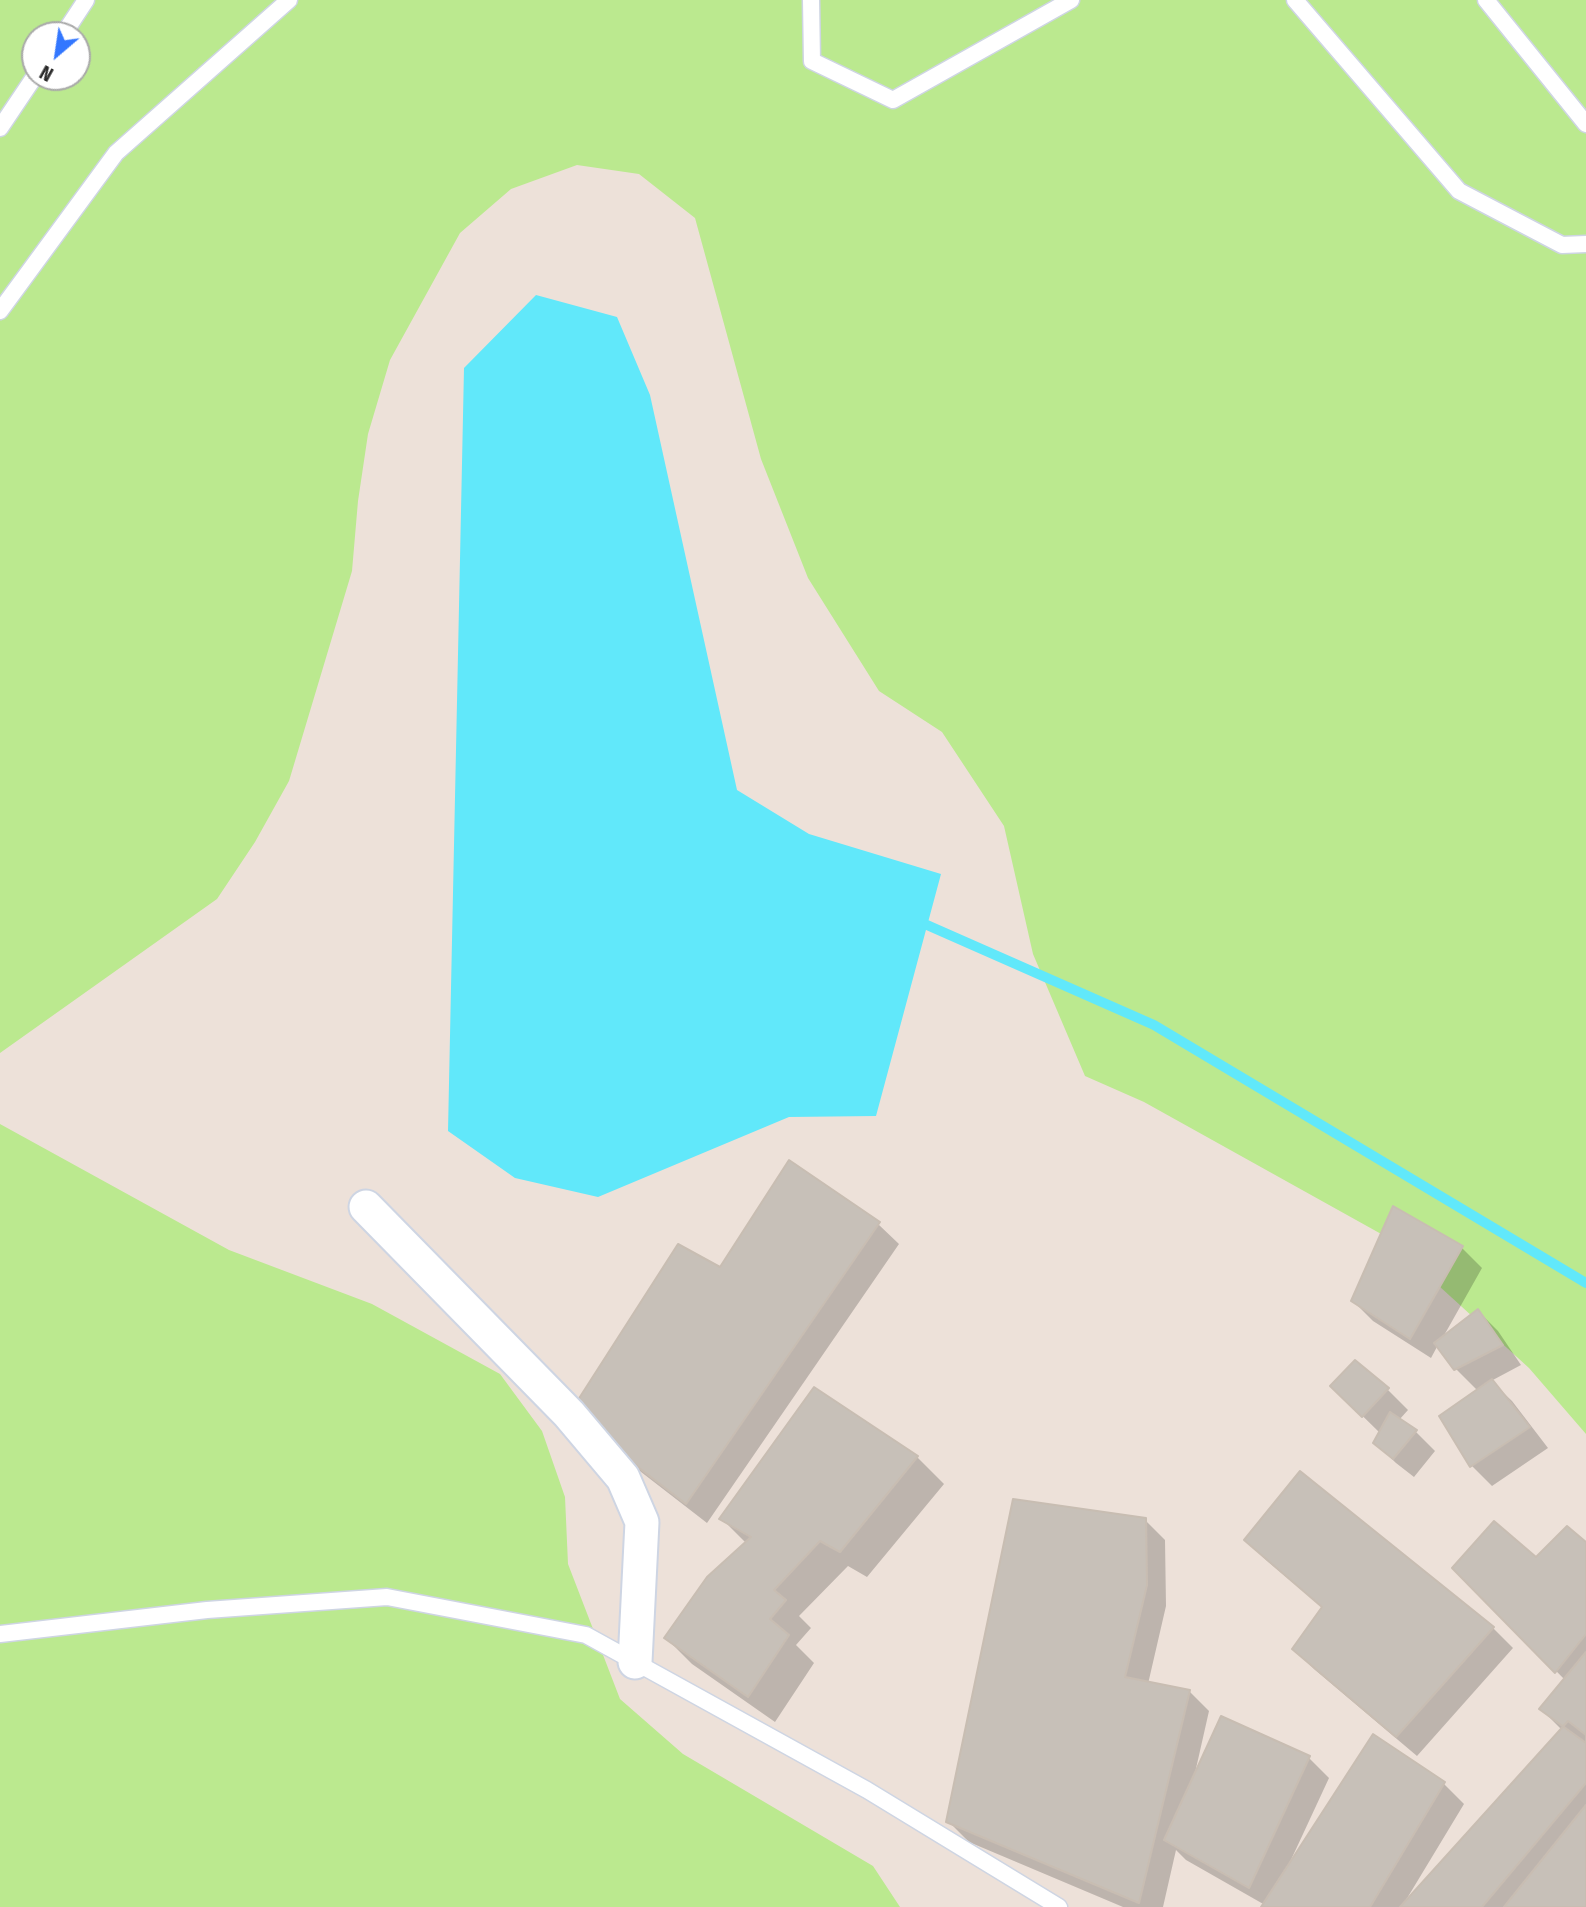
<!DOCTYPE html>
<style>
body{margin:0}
#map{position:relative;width:1586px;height:1907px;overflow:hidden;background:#ede1d9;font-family:"Fira Sans Condensed",sans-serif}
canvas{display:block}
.north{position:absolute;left:21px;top:21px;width:70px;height:70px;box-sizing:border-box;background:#fff;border:2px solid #a9a9a9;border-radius:50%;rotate:209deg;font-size:19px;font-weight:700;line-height:28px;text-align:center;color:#292929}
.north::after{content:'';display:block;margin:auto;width:24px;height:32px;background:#37f;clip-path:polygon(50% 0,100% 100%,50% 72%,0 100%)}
</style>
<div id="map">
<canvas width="1586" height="1907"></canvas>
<div class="north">N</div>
</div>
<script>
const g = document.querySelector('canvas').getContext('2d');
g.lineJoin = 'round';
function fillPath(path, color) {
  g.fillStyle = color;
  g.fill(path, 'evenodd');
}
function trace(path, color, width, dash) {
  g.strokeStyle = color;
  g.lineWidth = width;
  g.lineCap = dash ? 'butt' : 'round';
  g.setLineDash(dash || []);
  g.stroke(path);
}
fillPath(new Path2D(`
 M0,0H1586V1434L1529,1368L1383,1235L1144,1102L1085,1076L1033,954L1004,826L942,732L879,691L808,578L761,459L695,218L639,174L577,165L511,189L460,233L390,360L368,434L358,501L352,571L289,781L255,842L217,899L0,1053ZM35,35H77V77H35Z
 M0,1124L229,1250L372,1304L500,1374L542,1431L565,1497L568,1564L620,1699L683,1754L873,1866L900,1907H0Z`), '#bbe98f');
fillPath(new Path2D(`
 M536,295L617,317L650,395L737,790L809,834L941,874L876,1116L789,1117L598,1197L515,1178L448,1131L464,368Z`), '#61e8fa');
fillPath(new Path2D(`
 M878,1224L899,1244L707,1523L592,1434L721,1270Z
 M1462,1248L1482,1268L1442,1339L1478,1311L1498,1331L1521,1365L1491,1381L1512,1401L1548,1448L1492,1486L1472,1466L1441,1416L1478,1391L1456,1369L1438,1345L1431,1358L1373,1321L1353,1301Z
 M1355,1362L1388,1390L1408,1410L1399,1420L1415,1431L1435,1451L1414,1477L1396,1463L1375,1443L1380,1433L1332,1386Z
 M815,1389L917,1457L944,1484L867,1577L848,1566L799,1616L811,1628L796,1645L814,1663L775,1722L692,1664L666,1638L746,1543L722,1519Z
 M1301,1473L1493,1628L1513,1648L1417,1756L1314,1669L1294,1649L1323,1608L1266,1560L1246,1540Z
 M1145,1520L1165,1540L1166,1606L1148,1684L1189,1691L1209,1711L1195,1773L1309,1758L1329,1778L1290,1862L1292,1863L1374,1736L1444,1784L1464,1804L1406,1900L1408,1901L1562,1730L1541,1709L1565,1680L1455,1568L1536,1560L1586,1544V1907H1263L1265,1905L1186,1860L1176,1850L1163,1907H1123L969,1842L948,1821Z`), '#0003');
trace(new Path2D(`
 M927,925L1154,1025L1586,1283`), '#61e8fa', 10);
const building = new Path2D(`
 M789,1160L880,1222L686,1504L569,1414L678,1244L720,1267Z
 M1393,1206L1463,1246L1410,1339L1351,1301Z
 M1478,1309L1503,1345L1454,1370L1434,1343Z
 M1355,1360L1389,1388L1362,1417L1330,1386Z
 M1492,1379L1530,1427L1470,1467L1439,1416Z
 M814,1387L918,1456L840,1552L820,1541L774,1590L786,1600L770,1619L789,1635L748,1697L664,1638L707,1577L751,1537L719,1519Z
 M1390,1412L1417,1430L1393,1459L1373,1443Z
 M1300,1471L1494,1627L1396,1737L1292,1649L1322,1607L1244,1540Z
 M1013,1499L1146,1518L1147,1585L1125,1677L1190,1690L1139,1903L946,1822Z
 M1494,1521L1536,1557L1567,1526L1586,1542V1634L1555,1673L1452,1568Z
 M1586,1652V1743L1539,1709Z
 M1221,1716L1310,1756L1249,1888L1164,1840Z
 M1568,1721L1586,1735V1783L1482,1907H1400Z
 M1373,1734L1445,1782L1370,1907H1261Z
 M1586,1805V1907H1504Z`);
fillPath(building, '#c7c0b8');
trace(building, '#c8bdb2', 2);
const service = new Path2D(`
 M811,0L812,61L893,100L1071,0
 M1295,0L1459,191L1562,245L1586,244
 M1486,0L1586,124
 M63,35L86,0
 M0,128L35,76
 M0,311L116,153L289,0
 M0,1634L207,1610L387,1597L586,1635L867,1790L1059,1907`);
const minor = new Path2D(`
 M366,1207L569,1414L623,1478L642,1522L635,1662`);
trace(service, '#ced5e3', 19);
trace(minor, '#ced5e3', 37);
trace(service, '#fff', 16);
trace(minor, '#fff', 33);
</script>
